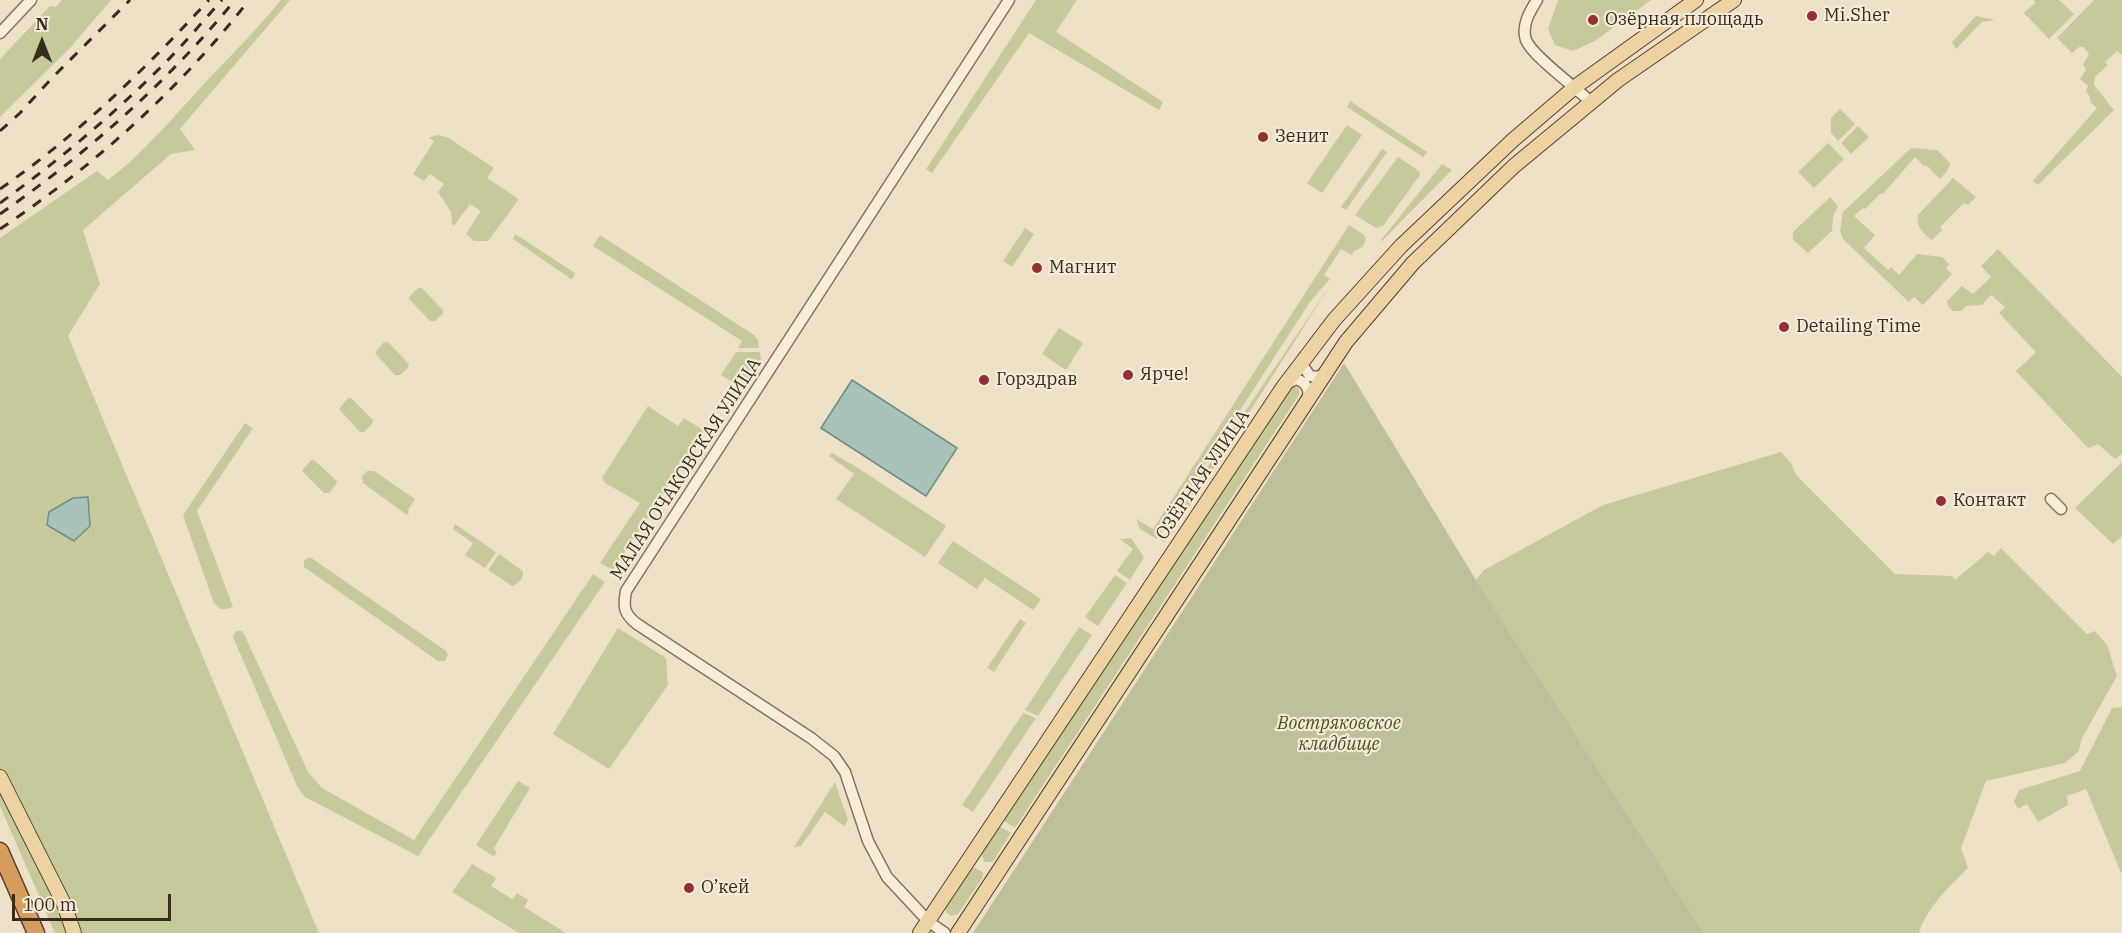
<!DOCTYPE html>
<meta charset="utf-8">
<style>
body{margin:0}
#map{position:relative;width:2122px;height:933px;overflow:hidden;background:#ede0c7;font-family:"IBM Plex Serif",serif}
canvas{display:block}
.north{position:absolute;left:12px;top:12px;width:60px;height:60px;-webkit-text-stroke:4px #f4ebd7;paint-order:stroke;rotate:0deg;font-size:16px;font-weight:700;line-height:24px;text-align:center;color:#392b20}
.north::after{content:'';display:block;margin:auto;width:21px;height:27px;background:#392b20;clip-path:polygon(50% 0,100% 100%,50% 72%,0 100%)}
.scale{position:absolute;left:12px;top:894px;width:159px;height:27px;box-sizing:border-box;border:3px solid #392b20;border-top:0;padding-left:8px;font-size:18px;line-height:21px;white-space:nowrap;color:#392b20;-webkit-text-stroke:4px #f4ebd7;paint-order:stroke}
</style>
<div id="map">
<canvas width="2122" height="933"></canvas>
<div class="north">N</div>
<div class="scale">100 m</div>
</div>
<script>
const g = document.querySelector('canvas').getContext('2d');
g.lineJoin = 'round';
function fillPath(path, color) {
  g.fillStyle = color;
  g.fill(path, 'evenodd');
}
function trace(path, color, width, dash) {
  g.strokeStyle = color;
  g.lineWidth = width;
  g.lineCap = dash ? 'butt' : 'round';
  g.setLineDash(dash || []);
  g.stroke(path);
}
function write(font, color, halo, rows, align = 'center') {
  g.font = font + ' "IBM Plex Serif",serif';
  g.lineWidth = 4.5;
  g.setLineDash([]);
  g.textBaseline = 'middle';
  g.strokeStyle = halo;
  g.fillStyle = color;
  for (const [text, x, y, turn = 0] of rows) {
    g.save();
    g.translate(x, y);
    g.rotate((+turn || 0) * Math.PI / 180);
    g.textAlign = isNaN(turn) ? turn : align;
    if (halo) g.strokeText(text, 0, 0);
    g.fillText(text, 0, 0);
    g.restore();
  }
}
fillPath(new Path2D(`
 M62,0H111L70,48L0,117V59L50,6L56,7Z
 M281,0H290L180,129L195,150L171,154L83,230L100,284L68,336L319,933H55L0,806V238L97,171L108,180C144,153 172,118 203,85C229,57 257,30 281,0Z
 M1036,0H1077L1056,32L1163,102L1159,110L1029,33L932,173L926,169Z
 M1558,0H1651L1595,41L1573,51L1555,45L1548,29Z
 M2034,0H2059L2074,14L2049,39L2024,13L2035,3Z
 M2094,0H2122V55L2117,51L2105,62L2108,65L2095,77L2094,85L2114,110L2038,185L2033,181L2097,108L2091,103L2090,97L2086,91L2088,86L2080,79L2086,70L2083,64L2089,54L2083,47H2079L2072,53L2057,38Z
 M1976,16L1995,20L1982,22L1956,49L1952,42Z
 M1350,101L1427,152L1423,157L1347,107Z
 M1840,109L1855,124L1838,141L1831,133V118Z
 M1347,125L1362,135L1322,193L1307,183Z
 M1858,126L1869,137L1851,154L1841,143Z
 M437,135L447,137L494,168L487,178L519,199L488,241H474L466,234L481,211L470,204L454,226L452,224L451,212L438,192L444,184L430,174L424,181L413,174L434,141L429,138Z
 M1828,143L1844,159L1814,188L1798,172Z
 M1911,148L1937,150L1950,163L1948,170L1940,179L1926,165L1924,166L1915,157L1883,194L1881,193L1865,209L1863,208L1854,216L1875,235L1864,248L1888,270L1891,267L1899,275L1917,254L1942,257L1949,264L1946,269L1952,274L1923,305L1914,297L1909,302L1843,239L1840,231L1843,212Z
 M1382,149L1387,152L1346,210L1341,207Z
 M1398,157L1419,171L1420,175L1383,226L1376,228L1355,215Z
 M1442,164L1452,170L1381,242V240Z
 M1953,178L1976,197L1968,205L1964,203L1940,227L1942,230L1932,240C1923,233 1916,228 1918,215Z
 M1830,197L1838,206L1833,217L1832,231L1808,253L1793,240V232Z
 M1349,225L1363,234L1366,238L1363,247L1354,251L1352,255L1341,249L1324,275L1330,279L1312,299L1157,539L1140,529L1136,519L1153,529Z
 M1025,228L1034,234L1012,267L1003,261Z
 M515,234L575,273L574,277L571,279L513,239Z
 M600,235L754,335L758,340L759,348H738L742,341L593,246Z
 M1998,249L2122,377V454L2115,459L2098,444L2088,448L2016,371L2036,352L1999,313L2005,307L1991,295L1982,305L1966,306L1961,311H1953L1948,307L1947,301L1962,286L1973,294L1991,277L1981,266Z
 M1333,281L1170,537L1164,542L1161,541L1209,465Z
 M418,288H422L443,310V314L435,321H430L409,299L410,296Z
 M1059,328L1083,343L1066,370L1042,354Z
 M384,342H388L409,364L408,368L400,375H395L375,353Z
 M736,352H760L761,361L746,384L734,383L721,375Z
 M1294,386L1299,389V395L1015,828L1003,820L1291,387Z
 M348,398H351L373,420L372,424L364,432H360L339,409Z
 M648,406L678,426L684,418L703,430V435L613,570L600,563L640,503L605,483L602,478Z
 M245,423L253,428L197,511L233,607C223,610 219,611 213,601L183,515Z
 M1781,452L1791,463L1796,475L1895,574L1952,576L1955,580L1988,552L1994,556L2001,548L2087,634L2095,631L2107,645L2117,676L2082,738L2079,751L2065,763L1986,781L1961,848L1968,868C1949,887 1927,907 1919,933H1704L1476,580L1484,570L1603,505Z
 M832,453L858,468L946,526L925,557L836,499L854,474L829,456Z
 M311,460H314L337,481L336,485L329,493H324L302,471Z
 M2122,462V536L2113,544L2075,508Z
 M367,471H374L415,499L408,510L409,512L407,515L363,483L362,476Z
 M455,524L496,552L485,568L465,555L473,543L453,529Z
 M1131,538L1144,557L1130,580L1117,571L1133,549L1120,539Z
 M953,541L1041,599L1033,610L985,578L977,589L938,563Z
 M499,554L523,571C524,578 519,584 512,586L488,570Z
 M310,557L446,651L448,655L445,661H438L304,567V560Z
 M593,574L605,582L418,856L305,797L297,786L233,637L236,631H242L244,634L308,772L322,788L414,840Z
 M1115,575L1127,583L1098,626L1085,617Z
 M1020,619L1026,623L994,672L987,668Z
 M1079,627L1092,635L1038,716L1025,710Z
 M618,628L666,658L668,685L609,769L553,734Z
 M2122,707V875L2086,789L2067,796L2068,805L2038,822L2027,804L2018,809L2014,801L2019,790L2080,771L2112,708Z
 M1023,713L1036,718L973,812L962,805Z
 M518,781L530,788L494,848L497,854L493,856L476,845Z
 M835,782L848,820L844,826L825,812L801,846L794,847Z
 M999,826L1011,833L994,860L992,862H985L981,854Z
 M472,864L496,878L491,886L512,899L517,893L528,900L524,907L566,933H519L452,892Z
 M975,868L983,872V877L958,914L951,916L946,912V908L971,869Z`), '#c6ca9b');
fillPath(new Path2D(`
 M1344,363L1476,580L1704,933H973Z`), '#bdc09a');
const water = new Path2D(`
 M852,380L957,448L926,496L821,428Z
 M88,497L90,526L74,541L47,525L49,512L73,498Z`);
fillPath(water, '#a8c1b9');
trace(water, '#6f8f86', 1.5);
const minor = new Path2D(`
 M1537,0C1530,11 1521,26 1526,40C1532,56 1578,89 1592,103
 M0,33L31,0
 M1305,358L1303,366L1310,376L1318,377L1325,373
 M1286,384L1296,379C1306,382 1311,390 1307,400
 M2051,499L2061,509
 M945,933L929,922L887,877L868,841L845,772L834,756L811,738L637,624C624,614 623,607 626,591L1009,0`);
const major = new Path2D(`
 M0,777L64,904L74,933
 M920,933L1284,386L1334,320L1401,246L1513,140L1575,87L1696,0
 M958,933L1346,342L1413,263L1514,166L1618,80L1734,0`);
const highway = new Path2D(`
 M0,851L36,933`);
trace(minor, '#88725d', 13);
trace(major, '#564131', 16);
trace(highway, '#564131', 19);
trace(minor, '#f7eeda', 10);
trace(major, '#edd3a2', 14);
trace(highway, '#d79d5d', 16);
trace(new Path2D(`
 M0,131L20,113L52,78L130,0
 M0,189C78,135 145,69 209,0
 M0,203C58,161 113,115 164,64C184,44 203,21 222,0
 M0,214C86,154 168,82 235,0
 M0,229C94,166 180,89 249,0`), '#392b20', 3, [10, 10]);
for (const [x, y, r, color] of [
 [1812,16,6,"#943034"],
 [1593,20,6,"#943034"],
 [1263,137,6,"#943034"],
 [1037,268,6,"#943034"],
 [1784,327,6,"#943034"],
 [1128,375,6,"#943034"],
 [984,380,6,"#943034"],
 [1941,501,6,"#943034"],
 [689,888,6,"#943034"]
]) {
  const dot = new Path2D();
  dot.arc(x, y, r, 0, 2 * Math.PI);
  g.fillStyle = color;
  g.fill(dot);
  trace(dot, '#f4ebd7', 2);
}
write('18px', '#392b20', '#f4ebd7', [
 ["Mi.Sher",1824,16],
 ["Озёрная площадь",1605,20],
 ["Зенит",1275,137],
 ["Магнит",1049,268],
 ["Detailing Time",1796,327],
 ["Ярче!",1140,375],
 ["Горздрав",996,380],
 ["Контакт",1953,501],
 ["О’кей",701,888]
], 'left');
write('18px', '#392b20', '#f4ebd7', [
 ["МАЛАЯ ОЧАКОВСКАЯ УЛИЦА",686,469,-57],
 ["ОЗЁРНАЯ УЛИЦА",1203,475,-56]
]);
write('italic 18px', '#4a5428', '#f4ebd7', [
 ["Востряковское",1339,724],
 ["кладбище",1339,745]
]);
</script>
